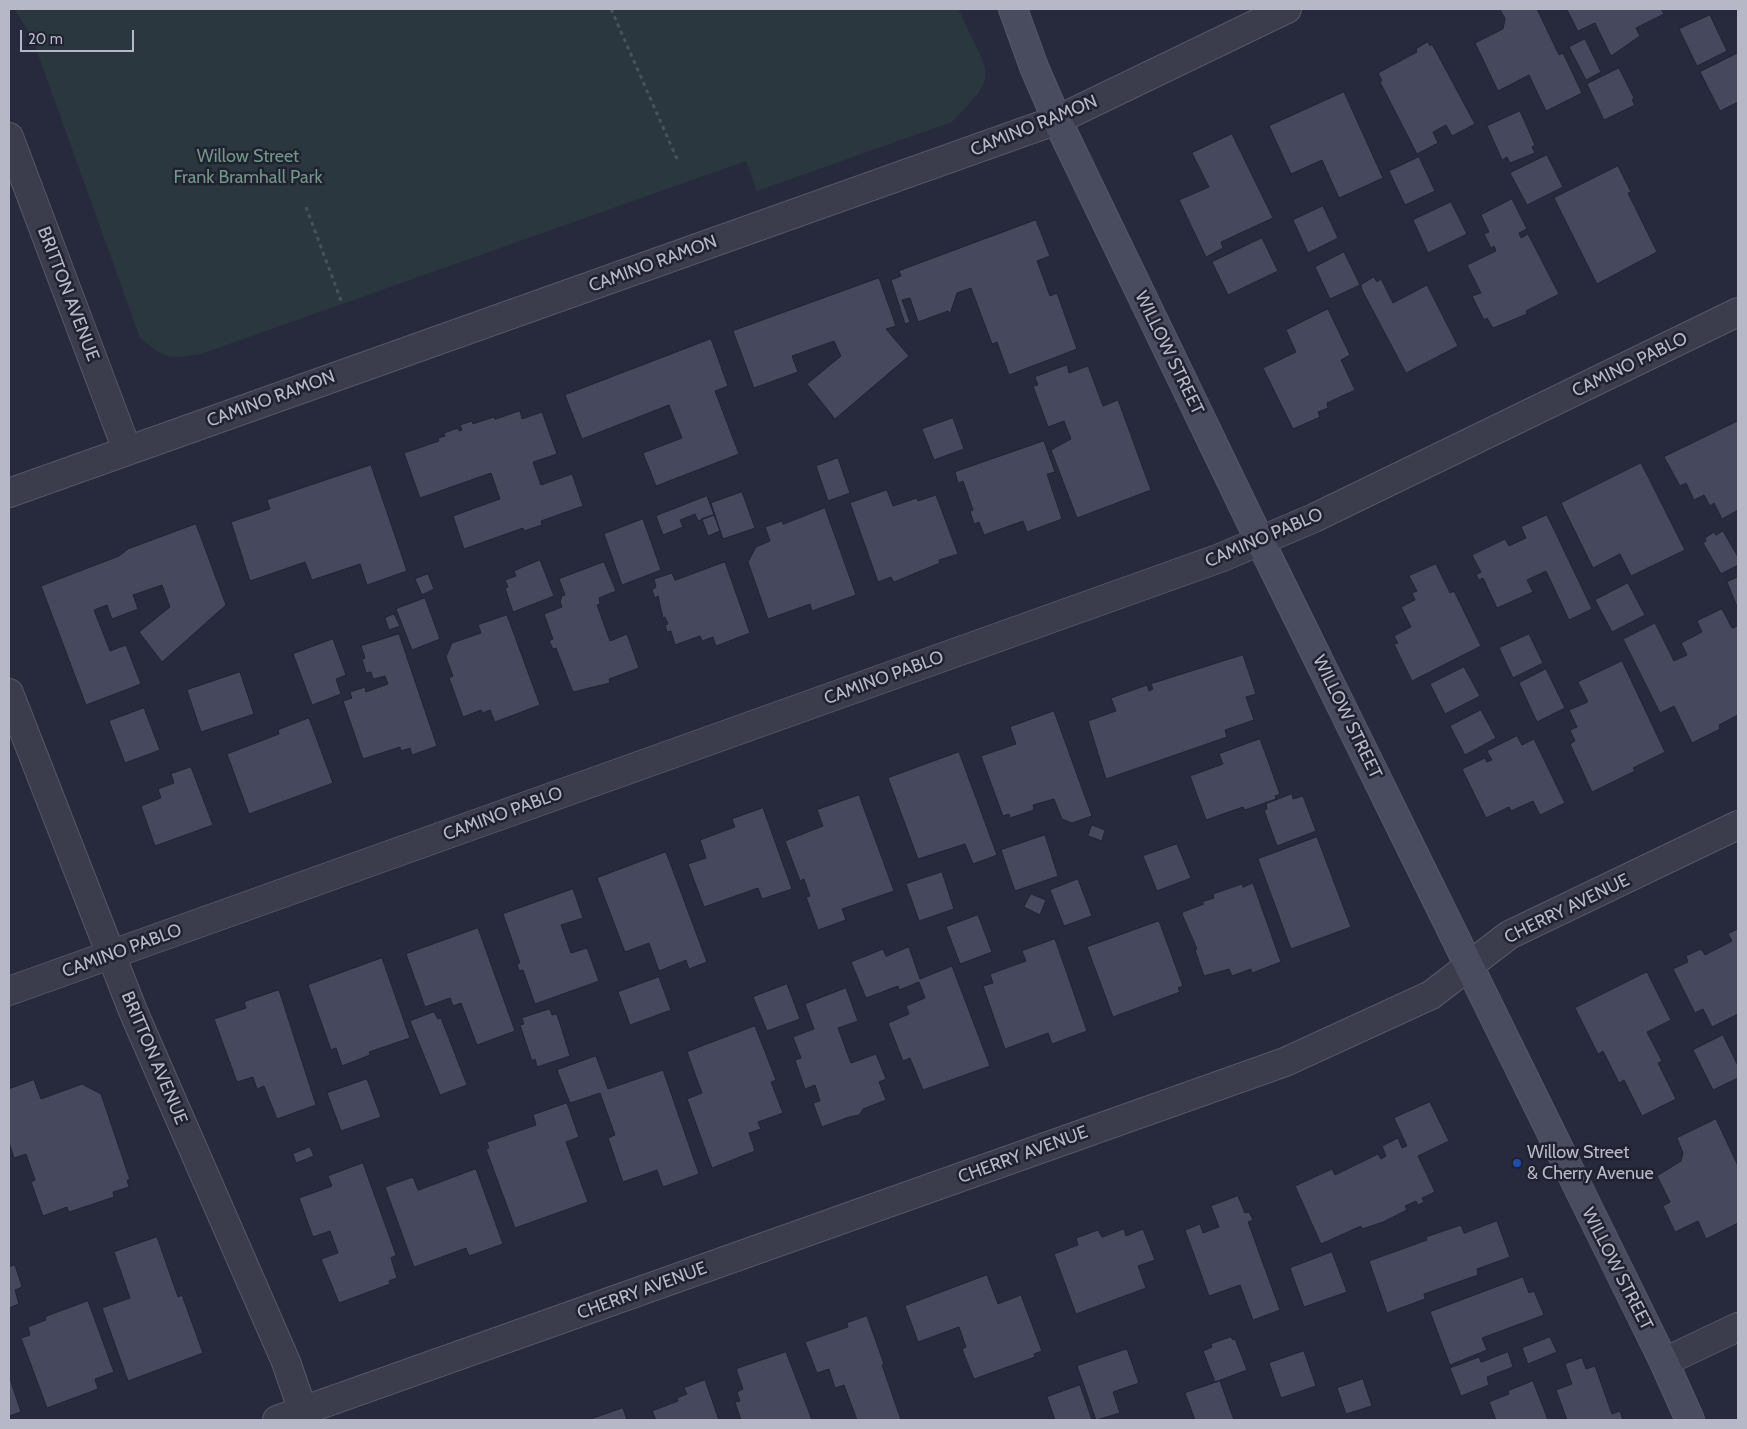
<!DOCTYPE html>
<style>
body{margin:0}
#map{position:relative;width:1747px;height:1429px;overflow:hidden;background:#272a3c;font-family:Cabin,sans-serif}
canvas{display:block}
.frame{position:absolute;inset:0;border:10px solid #b7b8c7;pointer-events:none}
.scale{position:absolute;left:20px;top:30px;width:114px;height:22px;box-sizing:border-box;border:2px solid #b7b8c7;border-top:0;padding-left:6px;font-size:15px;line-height:18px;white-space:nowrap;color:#b7b8c7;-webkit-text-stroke:4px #202231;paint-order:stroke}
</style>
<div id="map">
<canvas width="1747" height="1429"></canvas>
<div class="frame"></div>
<div class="scale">20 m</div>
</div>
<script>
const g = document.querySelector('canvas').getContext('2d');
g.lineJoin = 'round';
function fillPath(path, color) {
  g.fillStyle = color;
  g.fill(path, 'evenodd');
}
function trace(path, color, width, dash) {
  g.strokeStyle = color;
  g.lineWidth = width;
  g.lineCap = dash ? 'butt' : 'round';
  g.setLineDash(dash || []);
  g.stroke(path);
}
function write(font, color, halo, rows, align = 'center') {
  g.font = font + ' Cabin,sans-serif';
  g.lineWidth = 5;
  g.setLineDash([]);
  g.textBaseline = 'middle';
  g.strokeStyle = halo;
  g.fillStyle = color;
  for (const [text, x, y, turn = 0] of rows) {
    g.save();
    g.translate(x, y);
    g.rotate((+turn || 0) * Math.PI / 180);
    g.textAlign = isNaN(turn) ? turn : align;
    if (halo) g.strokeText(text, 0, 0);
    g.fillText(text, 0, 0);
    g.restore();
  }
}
fillPath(new Path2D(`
 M14,9H958L980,54L985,67V80L979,93L952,122L757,191L746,161L201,354C167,359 166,359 140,338L31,35Z`), '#2a373e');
const building = new Path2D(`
 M1500,9H1537L1559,55L1563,53L1582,93L1546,111L1529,75L1498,91L1475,43L1503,29L1505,19Z
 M1567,9H1661L1664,14L1636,28L1640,36L1611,56L1595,23L1578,31Z
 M1710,15L1727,51L1697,66L1679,29Z
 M1585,39L1601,72L1586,80L1569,47Z
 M1428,42L1430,46L1432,44L1475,124L1452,136L1446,125L1433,132L1438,143L1417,154L1380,82L1382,81L1378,73L1417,52L1416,49Z
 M1738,53V102L1720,111L1700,72Z
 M1619,68L1634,98L1632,100L1635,105L1604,120L1587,84Z
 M1344,92L1383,178L1339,198L1322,160L1291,174L1269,126Z
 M1520,111L1535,145L1532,147L1535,153L1510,163L1507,157L1502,160L1487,126Z
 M1232,134L1273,218L1221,242L1223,248L1206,257L1179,200L1209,187L1192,153Z
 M1547,155L1563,187L1527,205L1510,173Z
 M1419,157L1435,191L1405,205L1389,171Z
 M1618,166L1631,192L1628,193L1657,252L1597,284L1554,198Z
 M1512,199L1527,229L1519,233L1521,238L1528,234L1559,294L1526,311L1527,314L1493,328L1487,318L1484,320L1472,296L1481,293L1467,265L1496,251L1494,246L1491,248L1484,234L1489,232L1481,215Z
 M1451,202L1467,234L1428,253L1413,220Z
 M1323,206L1338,238L1308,253L1293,220Z
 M1036,220L1050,256L1037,261L1050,296L1057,293L1077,349L1009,375L997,342L992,344L971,288L957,293L950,314L948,311L918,322L910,298L902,300L910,322L905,324L891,280L901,276L899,271Z
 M1262,238L1278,271L1228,295L1212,262Z
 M1344,252L1360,285L1330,299L1315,267Z
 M1374,277L1377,282L1381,279L1393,303L1427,285L1458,346L1406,373L1362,290L1361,285Z
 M879,278L896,326L886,329L909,356L835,419L807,384L841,356L834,341L792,356L798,372L754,388L733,331Z
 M1328,309L1350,355L1341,360L1355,390L1327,403L1328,408L1318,412L1320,417L1293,429L1263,368L1296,352L1286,330Z
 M711,339L728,386L715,391L739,454L656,486L643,453L682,438L669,405L582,439L565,395Z
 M1067,365L1069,373L1088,366L1103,406L1118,400L1151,490L1077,518L1051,450L1071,439L1064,421L1048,427L1033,386L1038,385L1035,377Z
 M520,411L522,419L542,412L557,454L533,462L541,485L572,474L583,506L541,521L542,525L524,531L523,528L464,549L453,516L500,499L491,473L420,498L404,453L439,441L438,438L445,436L444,433L458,428L459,431L462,430L460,425L472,421L473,424L494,417L495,419Z
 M953,418L964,449L934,460L922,429Z
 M1738,421V510L1722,519L1714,503L1710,506L1704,495L1694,500L1686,483L1680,486L1664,457Z
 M1044,441L1055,472L1047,474L1062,519L1027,532L1023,521L984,535L979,522L974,524L970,511L973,510L963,481L958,483L955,472Z
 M838,458L850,493L828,501L816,466Z
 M1641,463L1685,550L1631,576L1620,554L1593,568L1561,503Z
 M371,465L407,571L367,585L360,564L312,580L305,562L250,581L231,522L270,509L267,500Z
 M887,490L893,506L917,498L918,501L936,495L958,554L939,560L940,563L894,582L891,577L878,582L850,503Z
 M742,492L755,528L723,539L711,503Z
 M707,496L714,515L698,521L695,514L680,520L683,527L663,535L656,516Z
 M825,508L856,595L812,611L810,604L768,619L748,562L756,547L770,541L765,527L782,521L783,524Z
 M714,515L720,531L708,536L702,519Z
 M1547,515L1592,609L1569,620L1546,571L1527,580L1533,592L1497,608L1483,578L1479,580L1476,575L1481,572L1472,555L1505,539L1509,546L1526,538L1521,527Z
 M643,519L661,570L622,585L604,534Z
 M196,524L226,605L162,662L139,632L170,607L162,585L133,595L138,609L112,619L107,605L94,610L110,651L126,645L141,684L86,705L41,586L119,556L128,549Z
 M1723,531L1738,557V565L1721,574L1703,543L1706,541L1705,538L1714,532L1716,535Z
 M540,560L554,596L513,612L505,588L508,587L505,580L516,576L514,571Z
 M604,562L616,591L599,598L600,604L597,605L610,641L627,634L639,668L609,679L610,683L573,692L556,648L553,649L549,641L553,639L544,614L562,607L560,602L562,596L565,595L559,579Z
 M725,562L750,633L716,646L713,637L702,641L700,636L675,645L671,631L667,632L665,625L668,624L665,617L663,618L658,596L655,598L652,590L656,587L654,579L672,573L675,580Z
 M1436,564L1450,593L1454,591L1481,646L1412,681L1394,644L1398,643L1394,636L1411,627L1401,607L1415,600L1412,593L1417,591L1409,576Z
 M428,574L434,589L422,595L415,579Z
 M1738,577V609L1727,582Z
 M1628,583L1645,615L1612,632L1595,600Z
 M425,598L440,639L412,650L396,609Z
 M1722,609L1732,628L1738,626V715L1719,725L1720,729L1692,743L1674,706L1660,713L1623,639L1655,623L1674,661L1687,655L1681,643L1702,632L1697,621Z
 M394,614L400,626L389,630L385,618Z
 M507,615L540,705L495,722L490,710L483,713L481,710L463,717L449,678L453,676L446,657L452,643L481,633L478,625Z
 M399,634L437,746L412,755L410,748L401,751L400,747L363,759L343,701L352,698L350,692L365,687L366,692L388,684L385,676L373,679L371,672L366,673L362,659L365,658L361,646Z
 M1529,634L1543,663L1513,678L1499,648Z
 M333,639L346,675L336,679L341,694L312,705L293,654Z
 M1243,655L1256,694L1246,697L1254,720L1225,730L1227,737L1106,779L1088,721L1116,711L1111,698L1147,685L1149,691L1153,689L1151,684Z
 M1622,661L1665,752L1633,768L1635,771L1592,792L1570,744L1575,741L1570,730L1577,727L1569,710L1588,702L1578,682Z
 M1464,667L1480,696L1445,714L1430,684Z
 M1546,669L1565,708L1537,722L1519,683Z
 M240,672L254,714L201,732L187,690Z
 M144,708L160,750L125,763L109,721Z
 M1481,710L1496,738L1465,755L1450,726Z
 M1054,711L1092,816L1072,823L1062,819L1054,799L1033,805L1034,810L1010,818L1009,814L1003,816L981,756L1016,744L1010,727Z
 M309,718L333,783L249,814L227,754L279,734L278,730Z
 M1517,736L1522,745L1534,739L1565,803L1540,815L1533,801L1511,811L1509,807L1486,818L1462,769L1485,758L1487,762L1492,760L1487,751Z
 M1260,739L1280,794L1275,796L1276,799L1245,810L1243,807L1206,820L1190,776L1223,764L1219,754Z
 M959,752L997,855L973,864L965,844L918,859L888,778Z
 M191,767L213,825L155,846L141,806L161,798L158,789L174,783L171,774Z
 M1292,794L1293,799L1303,796L1316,831L1277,846L1264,810L1267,809L1266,804Z
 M859,795L894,891L842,909L846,920L818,930L806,897L810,896L804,879L800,881L785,841L823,826L817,810Z
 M763,808L792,889L762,899L758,888L704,907L688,864L706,858L700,840L735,827L732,819Z
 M1092,825L1105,830L1102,841L1088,836Z
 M1045,835L1058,876L1015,891L1001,850Z
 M1317,837L1351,927L1291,949L1258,859Z
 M1177,844L1191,878L1157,891L1143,856Z
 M666,852L707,962L689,969L686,960L659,971L649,943L625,952L597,878Z
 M942,872L954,909L919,921L906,884Z
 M1078,879L1092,916L1064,926L1050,890Z
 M1253,883L1281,962L1252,973L1251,969L1232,976L1229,969L1204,976L1195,950L1197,949L1182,914L1183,912L1204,904L1202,902L1214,898L1213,894L1242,884L1243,887Z
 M573,889L583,918L561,925L571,953L587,948L599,981L535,1004L523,970L519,971L517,964L520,963L503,914Z
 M1031,894L1046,900L1040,915L1024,907Z
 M978,915L992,952L960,964L946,927Z
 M1159,921L1183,986L1178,988L1180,992L1113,1017L1087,947Z
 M478,928L515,1031L477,1045L461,1003L453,1006L450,998L425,1007L406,954Z
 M1738,929V1014L1712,1027L1703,1009L1695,1013L1673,969L1688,962L1686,956L1701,949L1705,955L1732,941L1728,934Z
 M1055,939L1087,1031L1052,1044L1048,1033L1005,1049L983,986L993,983L990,974L1026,961L1022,951Z
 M909,947L920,979L952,966L990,1066L923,1090L910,1058L903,1061L888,1023L909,1014L906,1006L925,998L919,982L899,990L898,986L866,998L851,962L883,949L886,956Z
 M382,958L410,1038L369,1052L370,1055L342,1066L336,1048L331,1050L308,985Z
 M1647,972L1671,1020L1647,1032L1662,1061L1658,1063L1676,1099L1642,1116L1624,1080L1619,1083L1603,1051L1598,1054L1575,1008Z
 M659,977L671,1010L630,1025L618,992Z
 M787,984L800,1019L767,1031L753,997Z
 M846,988L858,1021L838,1028L851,1063L876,1054L886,1079L879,1082L886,1100L863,1109L859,1115L849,1117L822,1127L813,1103L820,1101L815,1085L805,1089L795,1060L801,1058L793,1037L814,1029L805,1004Z
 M279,990L316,1105L277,1119L264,1086L257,1089L253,1077L237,1082L214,1019L246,1008L244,1002Z
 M550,1009L552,1015L557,1014L570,1056L537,1067L535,1059L532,1061L520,1025L524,1024L522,1018Z
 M434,1012L438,1019L441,1018L467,1085L440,1095L410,1021Z
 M755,1026L776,1080L771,1082L783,1113L758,1122L761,1129L749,1133L755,1151L712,1168L687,1099L702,1093L687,1052Z
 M1723,1035L1738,1066V1078L1713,1090L1693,1050Z
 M596,1056L608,1089L663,1070L699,1174L663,1187L657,1170L623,1182L608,1138L615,1135L600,1093L570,1103L557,1070Z
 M367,1079L381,1117L341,1131L327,1093Z
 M34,1080L41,1099L82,1084L101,1094L130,1180H127L129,1187L113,1192L114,1197L69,1212L67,1207L43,1216L31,1182L35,1180L26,1154L14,1158L9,1142V1089Z
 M1430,1102L1449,1141L1418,1156L1435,1192L1422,1198L1424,1202L1418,1205L1416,1201L1405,1206L1407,1210L1383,1222L1362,1229L1361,1226L1321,1244L1295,1186L1332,1169L1335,1175L1378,1154L1381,1159L1386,1156L1382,1146L1398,1138L1402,1148L1407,1146L1394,1118Z
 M567,1103L579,1137L566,1142L588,1202L515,1228L486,1149L489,1148L487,1142L536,1125L533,1115Z
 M1716,1119L1738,1166V1223L1706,1239L1698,1221L1675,1232L1663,1206L1670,1202L1657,1176L1681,1161L1683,1153L1677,1138Z
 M310,1147L314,1156L296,1163L293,1154Z
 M363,1163L396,1255L391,1258L397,1278L389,1281L390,1284L339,1303L321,1259L338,1253L330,1231L313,1237L299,1198L332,1186L328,1176Z
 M476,1169L503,1244L469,1256L466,1248L414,1267L385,1187L413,1177L418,1190Z
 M1238,1196L1245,1213L1249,1212L1253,1220L1248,1222L1280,1310L1253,1320L1240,1285L1209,1296L1185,1230L1200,1224L1203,1233L1219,1227L1211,1206Z
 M1497,1221L1510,1257L1477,1269L1478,1275L1424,1294L1425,1299L1387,1313L1369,1261L1427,1240L1426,1237L1461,1225L1464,1233Z
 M1124,1229L1126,1236L1143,1229L1155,1260L1138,1266L1146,1288L1076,1314L1054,1254L1078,1245L1076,1238L1098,1230L1102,1237Z
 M157,1237L178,1297L182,1295L203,1353L128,1381L102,1308L130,1298L114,1252Z
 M1332,1252L1347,1292L1304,1307L1290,1268Z
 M15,1265L22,1287L15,1290L19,1304L9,1308V1267Z
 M987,1275L998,1304L1021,1295L1042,1351L1034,1354L1035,1357L974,1379L962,1349L966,1347L959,1327L918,1342L905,1306Z
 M1523,1277L1529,1293L1534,1291L1544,1315L1482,1338L1487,1350L1450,1365L1430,1312Z
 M88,1301L114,1372L95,1379L98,1389L47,1408L21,1338L30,1335L28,1327L46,1320L45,1317Z
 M867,1316L884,1364L882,1365L901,1420H857L844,1385L835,1388L829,1369L817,1373L805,1342L848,1327L847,1323Z
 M1231,1337L1233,1340L1235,1339L1247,1370L1215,1382L1203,1351L1212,1347L1211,1344Z
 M1550,1337L1557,1352L1528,1364L1522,1348Z
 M1127,1349L1139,1383L1113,1392L1120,1413L1096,1420L1077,1366Z
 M1304,1351L1316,1386L1281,1398L1269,1363Z
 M786,1352L812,1420H741L735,1402L740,1401L737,1392L743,1389L736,1369Z
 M1508,1352L1513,1367L1487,1377L1489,1385L1461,1396L1450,1368L1479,1357L1481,1362Z
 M1582,1358L1586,1369L1595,1366L1612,1414L1620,1411L1623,1420H1567L1556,1390L1572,1384L1565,1364Z
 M9,1376L21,1412L9,1416Z
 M1363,1379L1372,1406L1346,1414L1337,1388Z
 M705,1380L719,1420H656L652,1411L678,1401L677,1398L687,1394L684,1388Z
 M1220,1381L1234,1420H1195L1185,1393Z
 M1533,1381L1548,1420H1496L1489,1402L1509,1394L1508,1391Z
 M1080,1385L1092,1420H1055L1047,1397Z
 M623,1408L627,1420H588Z`);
fillPath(building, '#46495e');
trace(building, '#222433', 1);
const minor = new Path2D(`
 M9,137L127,450
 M9,493L1057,120L1287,9
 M9,693L133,1011L286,1362L306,1420
 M9,991L1220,558L1314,518L1738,312
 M1664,1362L1738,1327
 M277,1420L1285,1062L1431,995L1509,935L1738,825`);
const secondary = new Path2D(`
 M1013,9L1034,67L1057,120L1260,541L1664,1362L1690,1420`);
trace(minor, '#565867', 30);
trace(secondary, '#565867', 30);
trace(new Path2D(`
 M611,9L677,159
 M306,207L342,303`), '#47525a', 3, [4, 4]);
trace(minor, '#3b3d4c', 28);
trace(secondary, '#494b5f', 28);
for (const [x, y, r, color] of [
 [1517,1163,5,"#1a4fb4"]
]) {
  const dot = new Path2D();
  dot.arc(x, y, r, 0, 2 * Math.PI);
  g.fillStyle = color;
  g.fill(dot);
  trace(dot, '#202231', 2);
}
write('18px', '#b7b8c7', '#202231', [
 ["CAMINO RAMON",1034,126,-22],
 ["CAMINO RAMON",653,264,-20],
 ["BRITTON AVENUE",68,294,69],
 ["WILLOW STREET",1169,353,64],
 ["CAMINO PABLO",1630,365,-26],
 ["CAMINO RAMON",271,399,-20],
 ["CAMINO PABLO",1264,538,-23],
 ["CAMINO PABLO",884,678,-20],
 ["WILLOW STREET",1347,717,64],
 ["CAMINO PABLO",503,814,-20],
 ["CHERRY AVENUE",1567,909,-26],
 ["CAMINO PABLO",122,951,-20],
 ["BRITTON AVENUE",154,1058,67],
 ["CHERRY AVENUE",1023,1155,-20],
 ["WILLOW STREET",1617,1269,63],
 ["CHERRY AVENUE",642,1291,-20]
]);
write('18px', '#709684', '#202231', [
 ["Willow Street",248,157],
 ["Frank Bramhall Park",248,178]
]);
write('18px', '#b7b8c7', '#202231', [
 ["Willow Street",1527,1153],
 ["& Cherry Avenue",1527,1174]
], 'left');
</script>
